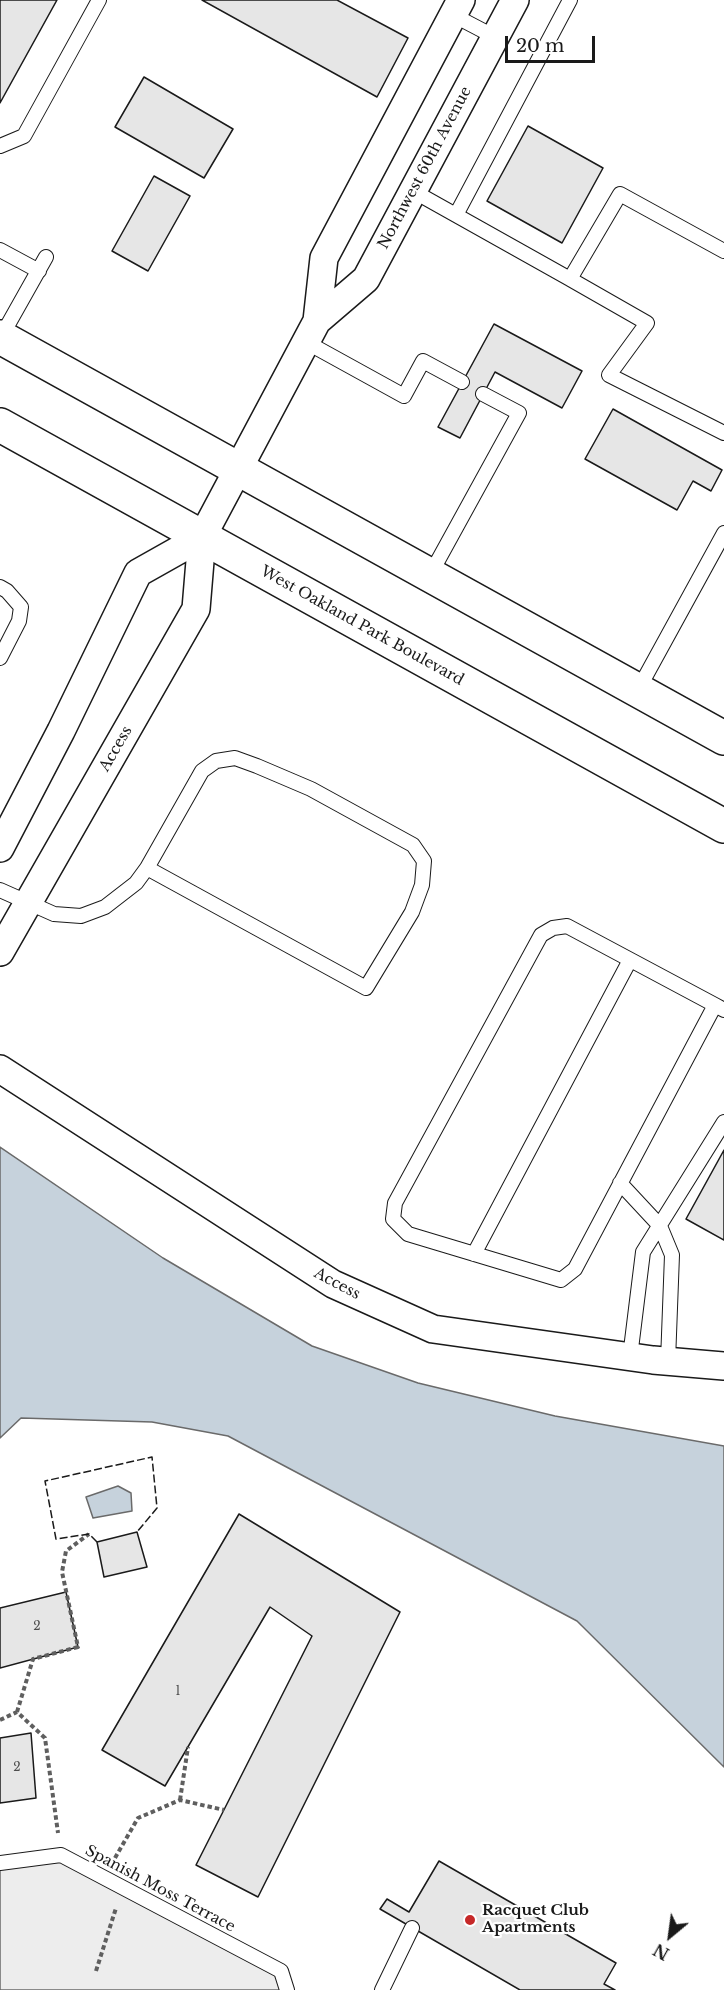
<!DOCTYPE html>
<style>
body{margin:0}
#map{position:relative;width:724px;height:1990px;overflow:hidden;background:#fff;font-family:"Libre Baskerville",serif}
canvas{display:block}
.north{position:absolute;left:640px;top:1906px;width:60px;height:60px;-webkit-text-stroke:4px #fff;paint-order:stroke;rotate:209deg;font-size:16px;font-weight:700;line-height:24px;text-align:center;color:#1a1a1a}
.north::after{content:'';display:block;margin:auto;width:21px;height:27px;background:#1a1a1a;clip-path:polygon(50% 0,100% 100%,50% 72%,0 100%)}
.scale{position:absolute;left:505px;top:36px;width:90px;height:27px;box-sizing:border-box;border:3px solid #1a1a1a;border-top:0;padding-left:8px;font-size:18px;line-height:21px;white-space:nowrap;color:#1a1a1a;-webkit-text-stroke:4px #fff;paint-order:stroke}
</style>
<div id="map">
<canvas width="724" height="1990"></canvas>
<div class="north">N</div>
<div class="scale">20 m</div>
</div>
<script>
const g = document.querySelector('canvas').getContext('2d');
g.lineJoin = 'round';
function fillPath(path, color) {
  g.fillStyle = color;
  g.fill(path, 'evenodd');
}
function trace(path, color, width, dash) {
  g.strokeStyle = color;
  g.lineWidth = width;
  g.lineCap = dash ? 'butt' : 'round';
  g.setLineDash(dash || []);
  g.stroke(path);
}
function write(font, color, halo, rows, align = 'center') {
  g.font = font + ' "Libre Baskerville",serif';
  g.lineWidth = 4.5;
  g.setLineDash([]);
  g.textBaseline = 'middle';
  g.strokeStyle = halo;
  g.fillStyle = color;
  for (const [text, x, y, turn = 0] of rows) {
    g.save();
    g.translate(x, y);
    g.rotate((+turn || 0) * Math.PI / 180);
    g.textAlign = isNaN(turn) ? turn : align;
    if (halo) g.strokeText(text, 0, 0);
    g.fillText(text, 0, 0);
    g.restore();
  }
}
const parking = new Path2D(`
 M50,1856L281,1971L287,1990H0V1863Z`);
fillPath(parking, '#ededed');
trace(parking, '#6a6a6a', 1.5);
const water = new Path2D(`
 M0,1147L163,1258L312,1346L418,1383L555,1416L724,1446V1767L577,1621L228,1436L152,1422L21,1418L0,1438Z
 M118,1486L131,1493L132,1511L93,1518L86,1497Z`);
fillPath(water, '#c6d2dc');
trace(water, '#6a6a6a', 1.5);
const building = new Path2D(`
 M0,0H57L0,103Z
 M202,0H337L408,38L377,97Z
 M144,77L233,129L204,178L115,127Z
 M528,126L603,168L562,243L487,201Z
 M154,176L190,196L148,271L112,251Z
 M494,324L582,371L562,408L495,372L460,438L438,427Z
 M613,409L722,470L711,491L693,481L677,510L585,459Z
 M724,1150V1240L686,1219Z
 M239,1514L400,1612L258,1897L196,1865L312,1636L270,1607L165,1786L102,1750Z
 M137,1532L147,1567L104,1577L97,1542Z
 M66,1592L78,1647L0,1668V1608Z
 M31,1733L36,1798L0,1803V1738Z
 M439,1861L616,1963L604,1984L615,1990H520L380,1909L387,1899L409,1912Z`);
fillPath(building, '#e6e6e6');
trace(building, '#1a1a1a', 1.5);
const service = new Path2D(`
 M453,15L495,37
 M0,146L24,136L99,0
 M413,191L570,279L620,194L724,251
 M456,215L570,0
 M0,250L39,271
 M570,279L647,323L609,375L724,433
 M1,337L46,257
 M306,342L404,396L423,361L462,382
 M430,575L519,413L483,394
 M0,587L7,591L21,607L19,621L0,658
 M638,690L724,533
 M0,890L54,914L81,916L105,907L136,883L147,868L202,771L216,761L235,758L257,766L311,789L413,845L424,861L422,885L412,912L366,988L147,868
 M715,1005L575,1269L561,1280L408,1234L393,1219L395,1203L541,935L553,928L567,926L715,1005L724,1010
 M620,1183L660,1226L672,1255L668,1361
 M474,1254L630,960
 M630,1357L643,1252L724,1122
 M0,1863L61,1855L281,1971L287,1990
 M382,1990L412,1928`);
const minor = new Path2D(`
 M317,321L324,258L461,0
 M0,848L61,731L138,573L202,537
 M0,952L196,609L202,537L317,321L366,279L515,0
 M0,1069L333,1284L433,1329L653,1360L724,1366`);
const primary = new Path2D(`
 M0,337L724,738
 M0,425L724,826`);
trace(service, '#1a1a1a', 16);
trace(minor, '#1a1a1a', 30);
trace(primary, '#1a1a1a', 36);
trace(new Path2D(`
 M17,1712L33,1659L78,1647L62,1572L66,1551L89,1534
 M0,1720L17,1712L45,1738L58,1833
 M180,1800L188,1747
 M115,1858L138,1818L180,1800L224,1810
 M96,1971L116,1908`), '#5f5f5f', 4, [4.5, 3]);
trace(service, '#fff', 14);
trace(minor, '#fff', 27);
trace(primary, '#fff', 33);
trace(new Path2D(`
 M97,1542L89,1534L56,1539L45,1481L152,1457L157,1508L137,1532`), '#1a1a1a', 1.5, [8, 3]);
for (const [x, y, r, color] of [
 [470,1920,6,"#c62828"]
]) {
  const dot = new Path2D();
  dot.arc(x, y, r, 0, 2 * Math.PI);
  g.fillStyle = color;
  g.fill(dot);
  trace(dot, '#fff', 2);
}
write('12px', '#4d4d4d', null, [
 ["2",37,1627],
 ["1",178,1692],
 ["2",17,1768]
]);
write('15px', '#1a1a1a', '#fff', [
 ["Northwest 60th Avenue",425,168,-62],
 ["West Oakland Park Boulevard",362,626,29],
 ["Access",116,749,-60],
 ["Access",337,1284,28],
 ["Spanish Moss Terrace",160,1889,28]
]);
write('bold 15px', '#1a1a1a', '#fff', [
 ["Racquet Club",482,1911],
 ["Apartments",482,1928]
], 'left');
</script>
